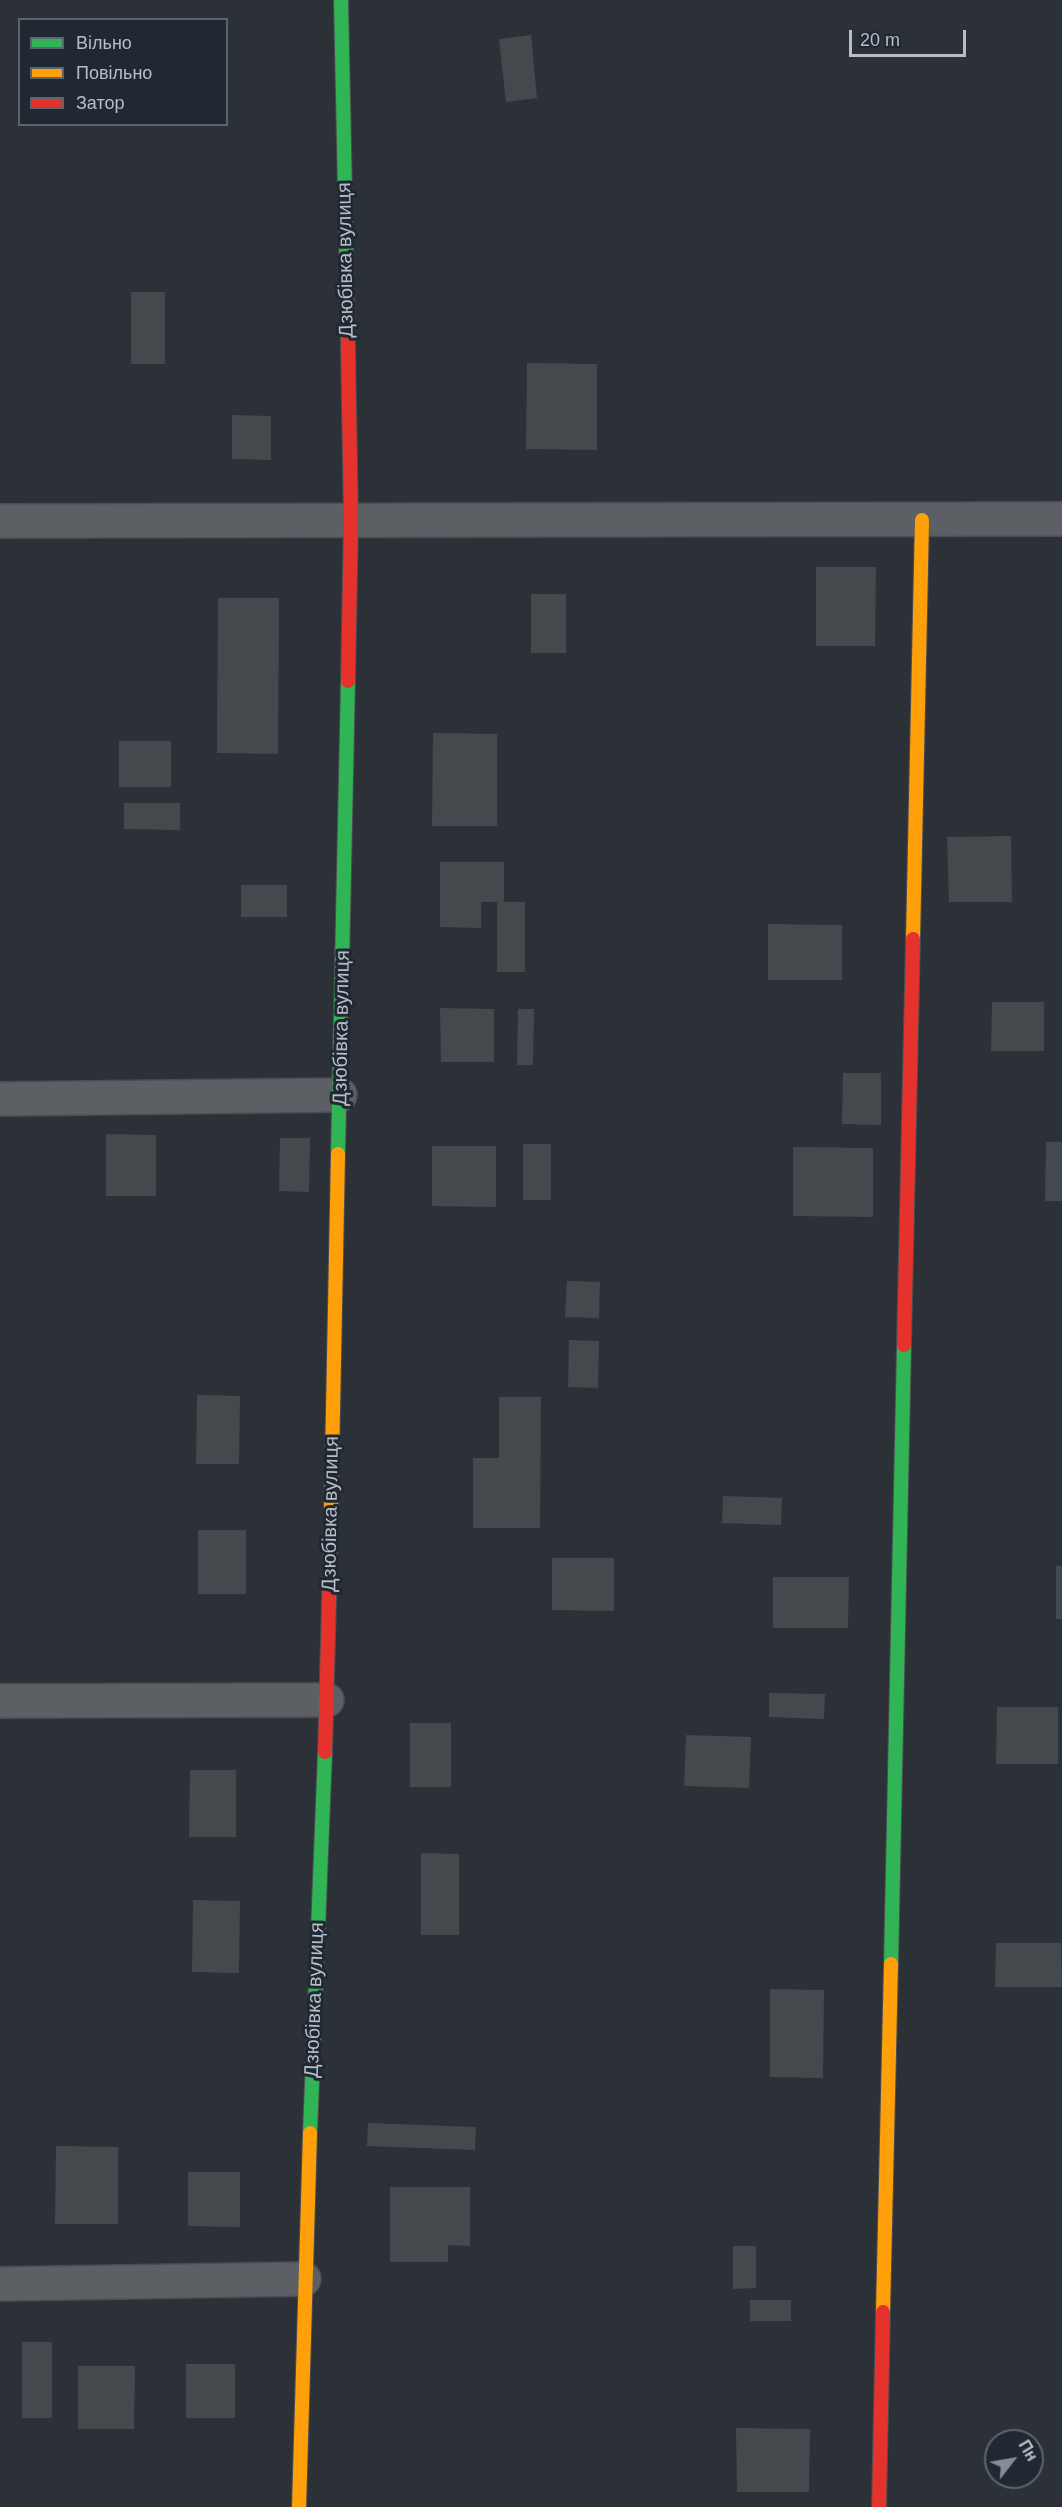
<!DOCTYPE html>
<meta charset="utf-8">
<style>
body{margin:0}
#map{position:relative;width:1062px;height:2507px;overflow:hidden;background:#2c3137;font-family:Arial,sans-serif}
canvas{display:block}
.legend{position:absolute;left:18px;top:18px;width:210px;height:108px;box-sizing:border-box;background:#202831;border:2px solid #5c646d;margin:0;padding:8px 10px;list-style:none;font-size:18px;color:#b7bec7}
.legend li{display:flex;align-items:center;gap:12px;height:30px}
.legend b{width:30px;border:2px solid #5c646d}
.north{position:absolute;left:984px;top:2429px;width:60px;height:60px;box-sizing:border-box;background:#202831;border:2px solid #5c646d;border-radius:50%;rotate:59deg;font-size:16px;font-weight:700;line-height:24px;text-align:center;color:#b7bec7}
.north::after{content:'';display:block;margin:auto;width:21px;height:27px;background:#868d95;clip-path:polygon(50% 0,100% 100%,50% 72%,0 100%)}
.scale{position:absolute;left:849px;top:30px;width:117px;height:27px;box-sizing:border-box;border:3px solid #b7bec7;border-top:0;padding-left:8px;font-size:18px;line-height:21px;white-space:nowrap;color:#b7bec7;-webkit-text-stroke:4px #202831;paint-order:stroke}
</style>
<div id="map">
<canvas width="1062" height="2507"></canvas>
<ul class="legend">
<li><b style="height:8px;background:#30b455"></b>Вільно</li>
<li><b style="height:8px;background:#ff9f0a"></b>Повільно</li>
<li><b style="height:8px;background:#e5322d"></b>Затор</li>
</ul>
<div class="north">Пн</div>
<div class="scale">20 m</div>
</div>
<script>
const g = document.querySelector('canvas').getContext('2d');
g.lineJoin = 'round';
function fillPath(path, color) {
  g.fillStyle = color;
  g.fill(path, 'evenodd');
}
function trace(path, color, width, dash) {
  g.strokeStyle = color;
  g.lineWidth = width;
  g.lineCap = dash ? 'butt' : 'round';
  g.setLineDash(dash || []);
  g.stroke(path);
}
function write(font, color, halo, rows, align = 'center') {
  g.font = font + ' Arial,sans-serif';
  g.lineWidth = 6;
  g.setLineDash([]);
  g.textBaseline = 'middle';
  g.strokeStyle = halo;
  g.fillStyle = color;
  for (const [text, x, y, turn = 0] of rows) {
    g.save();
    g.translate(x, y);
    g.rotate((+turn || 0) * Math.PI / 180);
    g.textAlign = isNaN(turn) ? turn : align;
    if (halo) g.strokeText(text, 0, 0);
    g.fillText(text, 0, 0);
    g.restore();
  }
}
fillPath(new Path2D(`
 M531,35L537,98L506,102L499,39Z
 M131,292H165V364H131Z
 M527,363L597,364V450L526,449Z
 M232,415L271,416V460L232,459Z
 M816,567H876L875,646H816Z
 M531,594H566V653H531Z
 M218,598H279L278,754L217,753Z
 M433,733L497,734V826H432Z
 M119,741H171V787H119Z
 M124,803H180V830L124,829Z
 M1011,836L1012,902H949L947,837Z
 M440,862H504V902H525V972H497V902H481V928L440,927Z
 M241,885H287V917H241Z
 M768,924L842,925V980H768Z
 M992,1002H1044V1051H991Z
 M440,1008L494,1009V1062H441Z
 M518,1009H534L533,1065H517Z
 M843,1073H881V1125L842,1124Z
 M106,1134L156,1135V1196H106Z
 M280,1138H310L309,1192L279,1191Z
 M1046,1142H1062V1201H1045Z
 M523,1144H551V1200H523Z
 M432,1146H496V1207L432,1206Z
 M793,1147L873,1148V1217L793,1216Z
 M567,1281L600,1282L599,1318L565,1317Z
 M569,1340L599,1341L598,1388L568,1387Z
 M197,1395L240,1396L239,1464H196Z
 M499,1397H541L540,1528H473V1458H499Z
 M723,1496L782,1498L781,1525L722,1523Z
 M198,1530H246V1594H198Z
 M552,1558H614V1611L552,1610Z
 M1056,1566H1062V1619H1056Z
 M773,1577H849L848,1628H773Z
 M769,1693L825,1694L824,1719L769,1717Z
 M997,1707H1058V1764H996Z
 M410,1723H451V1787H410Z
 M686,1735L751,1737L749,1788L684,1786Z
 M190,1770H236V1837H189Z
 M421,1853L459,1854V1935H421Z
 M193,1900L240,1901L239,1973L192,1972Z
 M996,1943H1061L1062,1987H995Z
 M770,1989L824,1990L823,2078L770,2077Z
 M368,2123L476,2127L475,2150L367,2146Z
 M56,2146L118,2147V2224H55Z
 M188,2172H240V2227L188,2226Z
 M390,2187H470V2246L448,2245V2262H390Z
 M733,2246H756V2288L733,2289Z
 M750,2300H791V2321H750Z
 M22,2342H52V2418H22Z
 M186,2364H235V2418H186Z
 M78,2366H135L134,2429H78Z
 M736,2428L810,2429L809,2492H737Z`), '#44494e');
const street = new Path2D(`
 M0,521L1062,519
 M0,1099L340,1095
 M0,1701L327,1700
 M0,2284L304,2279`);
const fast = new Path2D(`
 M341,0L347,290
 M338,1154L348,681
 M891,1964L904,1345
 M310,2133L325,1752`);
const slow = new Path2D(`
 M913,939L922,520
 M330,1563L338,1154
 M883,2312L891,1964
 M299,2507L310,2133`);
const jam = new Path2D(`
 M347,290L351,520L348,681
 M904,1345L913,939
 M325,1752L330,1563
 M879,2507L883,2312`);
trace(street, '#4a4d52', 36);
trace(fast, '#4a4d52', 16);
trace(slow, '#4a4d52', 16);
trace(jam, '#4a4d52', 16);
trace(street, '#5c6065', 33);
trace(fast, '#30b455', 14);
trace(slow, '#ff9f0a', 14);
trace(jam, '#e5322d', 14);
write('20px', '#b7bec7', '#202831', [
 ["Дзюбівка вулиця",346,260,-91],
 ["Дзюбівка вулиця",342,1028,-89],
 ["Дзюбівка вулиця",331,1514,-89],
 ["Дзюбівка вулиця",315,2000,-88]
]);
</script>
